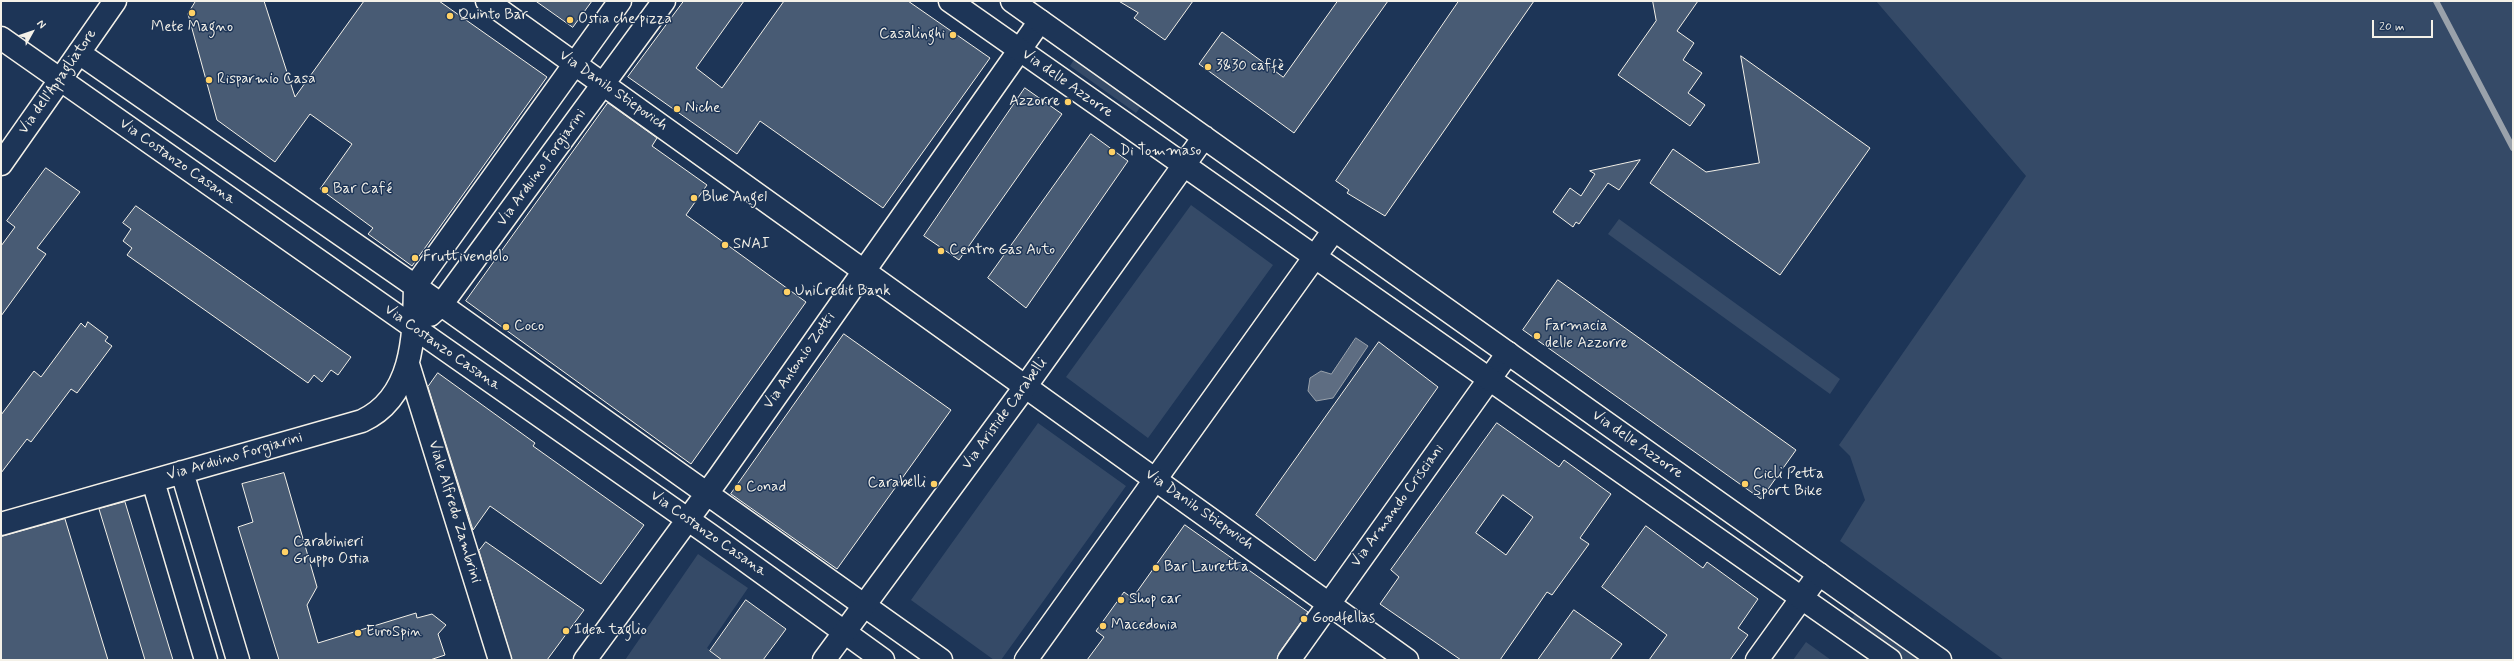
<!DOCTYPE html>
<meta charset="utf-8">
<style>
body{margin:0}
#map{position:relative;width:2514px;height:661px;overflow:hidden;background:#1d3557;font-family:Mynerve,sans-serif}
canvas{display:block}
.frame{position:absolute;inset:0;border:2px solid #f4f1e8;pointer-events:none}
.north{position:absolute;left:12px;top:12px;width:40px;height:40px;-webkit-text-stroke:3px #1d3557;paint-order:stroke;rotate:50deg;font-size:11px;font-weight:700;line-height:16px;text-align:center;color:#f4f1e8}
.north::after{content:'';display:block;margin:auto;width:14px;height:18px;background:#f4f1e8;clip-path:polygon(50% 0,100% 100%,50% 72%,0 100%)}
.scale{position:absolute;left:2372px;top:20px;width:61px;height:18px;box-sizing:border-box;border:2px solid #f4f1e8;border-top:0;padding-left:5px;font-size:12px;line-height:14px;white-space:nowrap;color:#f4f1e8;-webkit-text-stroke:3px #1d3557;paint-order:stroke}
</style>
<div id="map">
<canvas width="2514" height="661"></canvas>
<div class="frame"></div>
<div class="north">N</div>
<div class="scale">20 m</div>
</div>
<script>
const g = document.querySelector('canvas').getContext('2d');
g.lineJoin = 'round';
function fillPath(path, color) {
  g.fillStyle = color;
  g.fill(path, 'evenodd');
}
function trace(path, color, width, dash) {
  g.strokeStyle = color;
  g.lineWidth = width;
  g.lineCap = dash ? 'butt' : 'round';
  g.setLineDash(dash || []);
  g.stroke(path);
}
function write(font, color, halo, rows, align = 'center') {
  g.font = font + ' Mynerve,sans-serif';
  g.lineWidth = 3;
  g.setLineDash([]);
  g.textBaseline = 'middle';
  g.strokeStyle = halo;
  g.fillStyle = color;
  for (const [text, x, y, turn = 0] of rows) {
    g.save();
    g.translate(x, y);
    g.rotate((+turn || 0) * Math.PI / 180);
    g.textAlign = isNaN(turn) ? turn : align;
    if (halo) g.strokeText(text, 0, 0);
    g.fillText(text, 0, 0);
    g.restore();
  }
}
fillPath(new Path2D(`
 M1876,1H2513V660H2004L1840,541L1865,500L1850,456L1839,445L2026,176Z
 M1075,58L1142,105L1136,113L1070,66Z
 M1191,205L1273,265L1148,438L1066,377Z
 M1619,219L1840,379L1830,394L1608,234Z
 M1038,423L1126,486L1001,660H994L911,600Z
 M698,554L748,588L707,648L723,660H625Z
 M1856,613L1922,660H1905L1850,621Z
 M1806,642L1831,660H1793Z`), '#354a67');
const water = new Path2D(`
 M1356,338L1368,346L1333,398L1316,401L1308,391L1310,378L1321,371L1331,374Z`);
fillPath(water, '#5e6d82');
trace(water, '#9aa2ab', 1);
trace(new Path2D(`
 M2436,1L2513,148`), '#9aa2ab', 6);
const building = new Path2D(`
 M196,1H264L295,97L364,1H439L547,77L412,266L368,234L373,228L320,189L352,144L310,114L275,162L217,120L188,14Z
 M536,1H592L573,27Z
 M684,1H744L696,68L722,88L784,1H908L990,58L883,208L760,121L737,154L628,77Z
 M1119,1H1193L1165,40L1134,18L1138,13Z
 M1338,1H1388L1294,133L1199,64L1222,32L1283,77Z
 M1459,1H1534L1385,216L1347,193L1349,190L1336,181Z
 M1653,1H1698L1677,31L1694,43L1683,60L1702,73L1688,93L1705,105L1690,126L1618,75L1656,21Z
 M1741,56L1870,148L1780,275L1650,183L1673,149L1706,172L1759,163Z
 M1025,88L1062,114L959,260L924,236Z
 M608,103L657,138L652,146L707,185L686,215L806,302L691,464L466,301Z
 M1091,134L1128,161L1026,308L988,278Z
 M1640,160L1619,190L1608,183L1579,224L1576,222L1573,227L1553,212L1570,188L1581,196L1595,174L1590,171Z
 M46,168L80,192L37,248L46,254L1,316V246L15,227L7,221Z
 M136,206L351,357L338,375L331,370L322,382L314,375L308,383L127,255L132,248L123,241L131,229L123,223Z
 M1558,280L1796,450L1761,499L1523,330Z
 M88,322L108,337L105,341L112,346L77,393L71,389L31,442L27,439L1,473V415L34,371L41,377L81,323L85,327Z
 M844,334L951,410L837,569L731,494Z
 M1379,342L1438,387L1315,561L1256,515Z
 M438,373L535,443L533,446L644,525L601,584L490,506L473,530L428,387Z
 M1497,423L1559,467L1564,460L1611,494L1580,538L1589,544L1552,595L1547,592L1500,660H1461L1380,604L1399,577L1391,570ZM1503,495L1533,517L1506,555L1476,533Z
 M284,473L317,587L307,605L318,643L416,613L417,618L432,614L446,625L438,634L445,655L430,660H279L238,527L253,522L242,484Z
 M125,502L173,660H145L99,509Z
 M65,519L108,660H1V537Z
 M1185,525L1308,612L1279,653L1277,660H1087L1104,637L1096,631L1124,592L1132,598Z
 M1646,526L1703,568L1707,562L1758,599L1738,628L1748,635L1730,660H1649L1667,635L1602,587Z
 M486,542L584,610L547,660H512L479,551Z
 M746,600L786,629L763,660H722L710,651Z
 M1574,610L1622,644L1610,660H1538Z`);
fillPath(building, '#485b74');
trace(building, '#f4f1e8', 1);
const street = new Path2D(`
 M487,1L1407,660
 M1,38L710,535L883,660
 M79,53L415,286L941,660
 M1,164L60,80
 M430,315L441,305L664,1
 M408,364L500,660
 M182,472L238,660
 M153,481L206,660
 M1,524L362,421C414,397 414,335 415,286L620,1
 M585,660L719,477L1040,21
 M1289,660L1508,353
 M1757,660L1819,574`);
const secondary = new Path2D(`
 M950,1L1890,660
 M1012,1L1940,660
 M60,80L115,1
 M824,660L1025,387L1204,137
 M1026,660L1334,230`);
trace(street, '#f4f1e8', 25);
trace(secondary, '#f4f1e8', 25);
trace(street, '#1d3557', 22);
trace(secondary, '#1d3557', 22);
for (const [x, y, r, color] of [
 [192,13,4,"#ffd166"],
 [450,16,4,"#ffd166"],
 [570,20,4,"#ffd166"],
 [953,35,4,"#ffd166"],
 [1208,67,4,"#ffd166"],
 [209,80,4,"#ffd166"],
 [1068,102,4,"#ffd166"],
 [677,109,4,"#ffd166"],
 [1112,152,4,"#ffd166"],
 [325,190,4,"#ffd166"],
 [694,198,4,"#ffd166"],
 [725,245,4,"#ffd166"],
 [941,251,4,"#ffd166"],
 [415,258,4,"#ffd166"],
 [787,292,4,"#ffd166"],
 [506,327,4,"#ffd166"],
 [1537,336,4,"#ffd166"],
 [934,484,4,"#ffd166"],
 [1745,484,4,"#ffd166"],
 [738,488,4,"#ffd166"],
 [285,552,4,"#ffd166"],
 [1156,568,4,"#ffd166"],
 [1121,600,4,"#ffd166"],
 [1304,619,4,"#ffd166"],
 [1103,626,4,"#ffd166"],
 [566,631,4,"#ffd166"],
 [358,633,4,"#ffd166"]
]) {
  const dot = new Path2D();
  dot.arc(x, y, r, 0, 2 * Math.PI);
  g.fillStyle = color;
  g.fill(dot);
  trace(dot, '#1d3557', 1.5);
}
write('15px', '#f4f1e8', '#1d3557', [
 ["Quinto Bar",458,16],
 ["Ostia che pizza",578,20],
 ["Mete Magno",192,28,"center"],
 ["Casalinghi",945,35,"right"],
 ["3&30 caffè",1216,67],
 ["Risparmio Casa",217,80],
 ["Azzorre",1060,102,"right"],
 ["Niche",685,109],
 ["Di Tommaso",1120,152],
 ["Bar Café",333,190],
 ["Blue Angel",702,198],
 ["SNAI",733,245],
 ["Centro Gas Auto",949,251],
 ["Fruttivendolo",423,258],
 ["UniCredit Bank",795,292],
 ["Coco",514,327],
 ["Farmacia",1545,327],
 ["delle Azzorre",1545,344],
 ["Cicli Petta",1753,475],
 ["Sport Bike",1753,492],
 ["Carabelli",926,484,"right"],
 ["Conad",746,488],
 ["Carabinieri",293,543],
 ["Gruppo Ostia",293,560],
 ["Bar Lauretta",1164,568],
 ["Shop car",1129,600],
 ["Goodfellas",1312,619],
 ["Macedonia",1111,626],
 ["Idea taglio",574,631],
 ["EuroSpin",366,633]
], 'left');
write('15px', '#f4f1e8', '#1d3557', [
 ["Via dell'Appagliatore",58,82,-55],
 ["Via delle Azzorre",1067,84,35],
 ["Via Danilo Stiepovich",613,91,35],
 ["Via Costanzo Casana",177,162,35],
 ["Via Arduino Forgiarini",542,168,-54],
 ["Via Costanzo Casana",442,348,35],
 ["Via Antonio Zotti",800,361,-55],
 ["Via Aristide Carabelli",1005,414,-54],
 ["Via delle Azzorre",1637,445,35],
 ["Via Arduino Forgiarini",235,457,-16],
 ["Via Armando Crisciani",1398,506,-54],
 ["Via Danilo Stiepovich",1199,510,35],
 ["Viale Alfredo Zambrini",454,512,73],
 ["Via Costanzo Casana",708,534,35]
]);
</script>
